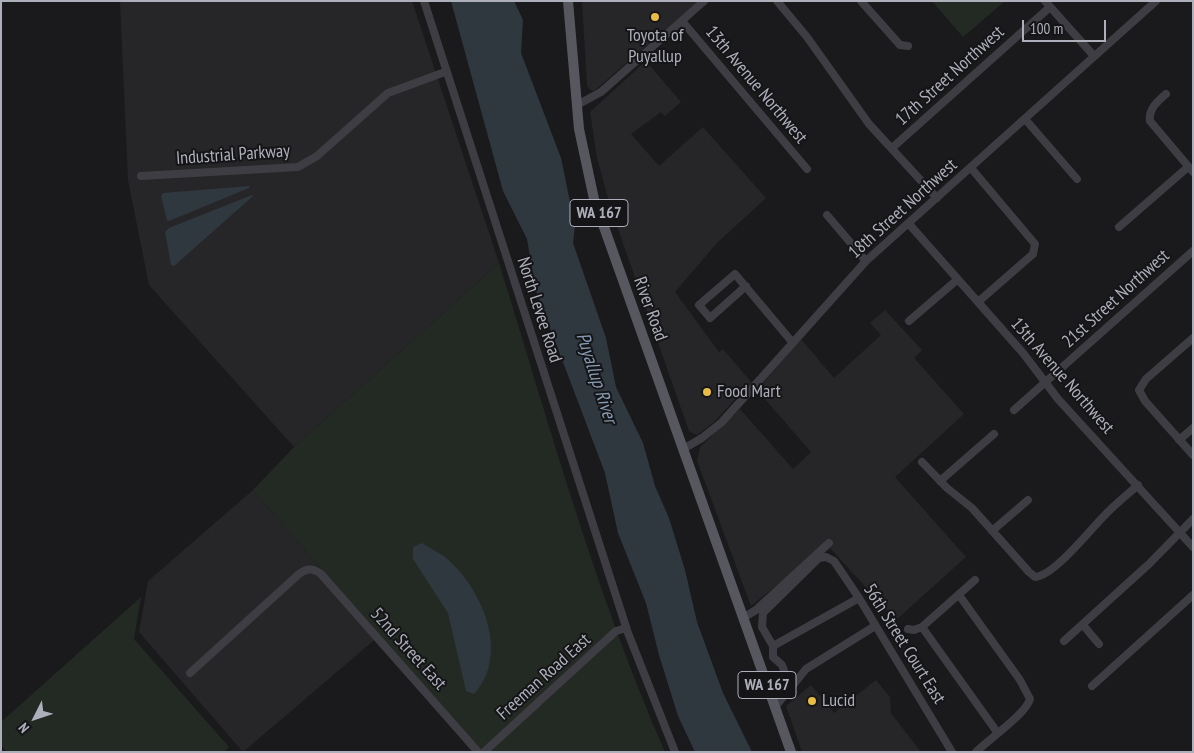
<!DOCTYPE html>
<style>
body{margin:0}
#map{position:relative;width:1194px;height:753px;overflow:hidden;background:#1a1a1c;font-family:"PT Sans Narrow",sans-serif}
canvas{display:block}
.frame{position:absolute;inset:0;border:2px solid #adb0bb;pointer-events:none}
.north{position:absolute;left:10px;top:693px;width:50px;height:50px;-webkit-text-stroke:4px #151517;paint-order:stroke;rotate:229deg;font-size:14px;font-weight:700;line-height:20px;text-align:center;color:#adb0bb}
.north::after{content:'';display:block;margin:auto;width:18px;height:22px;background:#adb0bb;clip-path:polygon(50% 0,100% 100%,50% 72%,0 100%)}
.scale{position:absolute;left:1022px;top:20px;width:84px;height:22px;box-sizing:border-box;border:2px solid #adb0bb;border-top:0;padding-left:6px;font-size:15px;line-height:18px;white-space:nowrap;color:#adb0bb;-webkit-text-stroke:4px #151517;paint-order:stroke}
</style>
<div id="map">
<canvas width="1194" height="753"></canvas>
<div class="frame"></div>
<div class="north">N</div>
<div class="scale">100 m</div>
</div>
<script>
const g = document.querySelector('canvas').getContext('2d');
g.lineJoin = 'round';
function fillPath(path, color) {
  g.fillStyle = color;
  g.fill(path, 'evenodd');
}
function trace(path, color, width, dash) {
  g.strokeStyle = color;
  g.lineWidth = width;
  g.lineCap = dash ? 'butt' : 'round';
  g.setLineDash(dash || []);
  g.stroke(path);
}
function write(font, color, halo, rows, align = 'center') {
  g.font = font + ' "PT Sans Narrow",sans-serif';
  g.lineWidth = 4;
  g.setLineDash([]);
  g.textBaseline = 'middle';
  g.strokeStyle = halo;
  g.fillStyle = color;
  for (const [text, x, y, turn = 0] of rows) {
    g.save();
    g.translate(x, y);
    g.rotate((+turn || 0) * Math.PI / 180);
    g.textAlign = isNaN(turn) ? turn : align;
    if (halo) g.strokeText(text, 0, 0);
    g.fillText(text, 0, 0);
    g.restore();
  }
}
fillPath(new Path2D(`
 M120,1H412L499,263L294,447L149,285L128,180Z
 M582,1H698L594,91L590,90L587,85Z
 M646,61L681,102L665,116L661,112L631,134L659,166L703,127L766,198L717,243L675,292L719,352L723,349L751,382L713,423L697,435L689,431L612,212L597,158L590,112Z
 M885,310L922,350L914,358L964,414L895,477L966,557L896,620L830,548L800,575L797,569L751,606L697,461L700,447L740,409L793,469L811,452L757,390L801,339L834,378L881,335L870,323Z
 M253,490L379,636L243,752L139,632L148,581Z
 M876,680L890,697L891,713L921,752H802L786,706L811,685L834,713Z`), '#262629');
fillPath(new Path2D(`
 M932,1H1005L963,37Z
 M499,263C550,427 596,594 665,752H479L253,490L294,447Z
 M141,597L134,639L229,747L224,752H7L1,745V722Z`), '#222a23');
fillPath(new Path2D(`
 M451,1H514L523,20L521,53L561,158L575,226L573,243L606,338L616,387L643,443L655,486L669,518L685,570L697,622L723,693L752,752H695L678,716L659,655L646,603L618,533L605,473L536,291L527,239L503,191Z
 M249,186V188L169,221L167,220L161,196L163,193Z
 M252,195L253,196L174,266L171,265L165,232L169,228Z
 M422,543C429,548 438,552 445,557C482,588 511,654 474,694L466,691L448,613L413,559V547Z`), '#30383f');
trace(new Path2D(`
 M424,1L628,633L675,752
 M777,1L807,37L869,124L937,198
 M861,1L900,45L908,46
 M1045,1L1094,56
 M682,21L807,169
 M1166,94C1158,101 1148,109 1150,121L1193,172
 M577,105L601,92L704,1
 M1025,119L1077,179
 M892,148L1050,7
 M971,168L1035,244L1033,254L978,302
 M141,176L298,167L317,156L388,93L445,72
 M827,215L866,261
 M909,224L1023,353L1058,399L1193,547
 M1119,227L1188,167
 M746,286L710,318L699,305L735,274L793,343
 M909,321L958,279
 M1193,338L1146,379L1139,390L1145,401L1193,455
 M1014,410L1193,251
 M1179,440L1193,428
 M683,449L702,438L722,422L866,261L1156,1
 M922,462L947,488L972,508L1029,572L1035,577C1054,576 1090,530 1104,516C1114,505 1127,495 1138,485
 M940,481L994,434
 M992,531L1028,500
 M959,595L1020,680L1030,699C1026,714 989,739 976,752
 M743,618L756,610L829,543
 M1083,625L1099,644
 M922,627L997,732
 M908,629L914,630L922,627L975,580
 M1064,641L1149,564L1193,519
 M773,646L859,598
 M190,673L299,574C307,568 313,568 321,574L478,752
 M1092,686L1193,595
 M790,687L782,665L773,657V646L762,627L763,613L819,558L826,557L834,561L859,598L952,752
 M775,707L806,669L875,626
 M484,752L616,631L626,628`), '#3d3d43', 8);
trace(new Path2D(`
 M568,1L579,129L594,199L791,752`), '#57585f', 10);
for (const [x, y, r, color] of [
 [655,17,5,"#e9bc45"],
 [707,392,5,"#e9bc45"],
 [812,701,5,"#e9bc45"]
]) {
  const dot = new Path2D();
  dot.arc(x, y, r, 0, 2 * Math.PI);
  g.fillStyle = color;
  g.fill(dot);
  trace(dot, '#151517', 2);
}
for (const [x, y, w] of [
 [599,213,58],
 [767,685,58]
]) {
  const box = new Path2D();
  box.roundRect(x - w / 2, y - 13.5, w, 27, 4);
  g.fillStyle = '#151517';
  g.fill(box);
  trace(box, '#adb0bb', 1);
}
write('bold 16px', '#adb0bb', null, [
 ["WA 167",599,213],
 ["WA 167",767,685]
]);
write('18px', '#adb0bb', '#151517', [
 ["Toyota of",655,36,"center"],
 ["Puyallup",655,57,"center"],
 ["Food Mart",717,392],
 ["Lucid",822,701]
], 'left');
write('18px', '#adb0bb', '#151517', [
 ["17th Street Northwest",950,76,-42],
 ["13th Avenue Northwest",756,85,50],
 ["Industrial Parkway",233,155,-4],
 ["18th Street Northwest",903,209,-42],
 ["21st Street Northwest",1116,299,-42],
 ["River Road",650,309,70],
 ["North Levee Road",539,310,72],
 ["13th Avenue Northwest",1062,376,49],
 ["56th Street Court East",904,644,58],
 ["52nd Street East",408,649,48],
 ["Freeman Road East",544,677,-42]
]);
write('italic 19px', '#869bb3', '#151517', [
 ["Puyallup River",596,378,72]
]);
</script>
